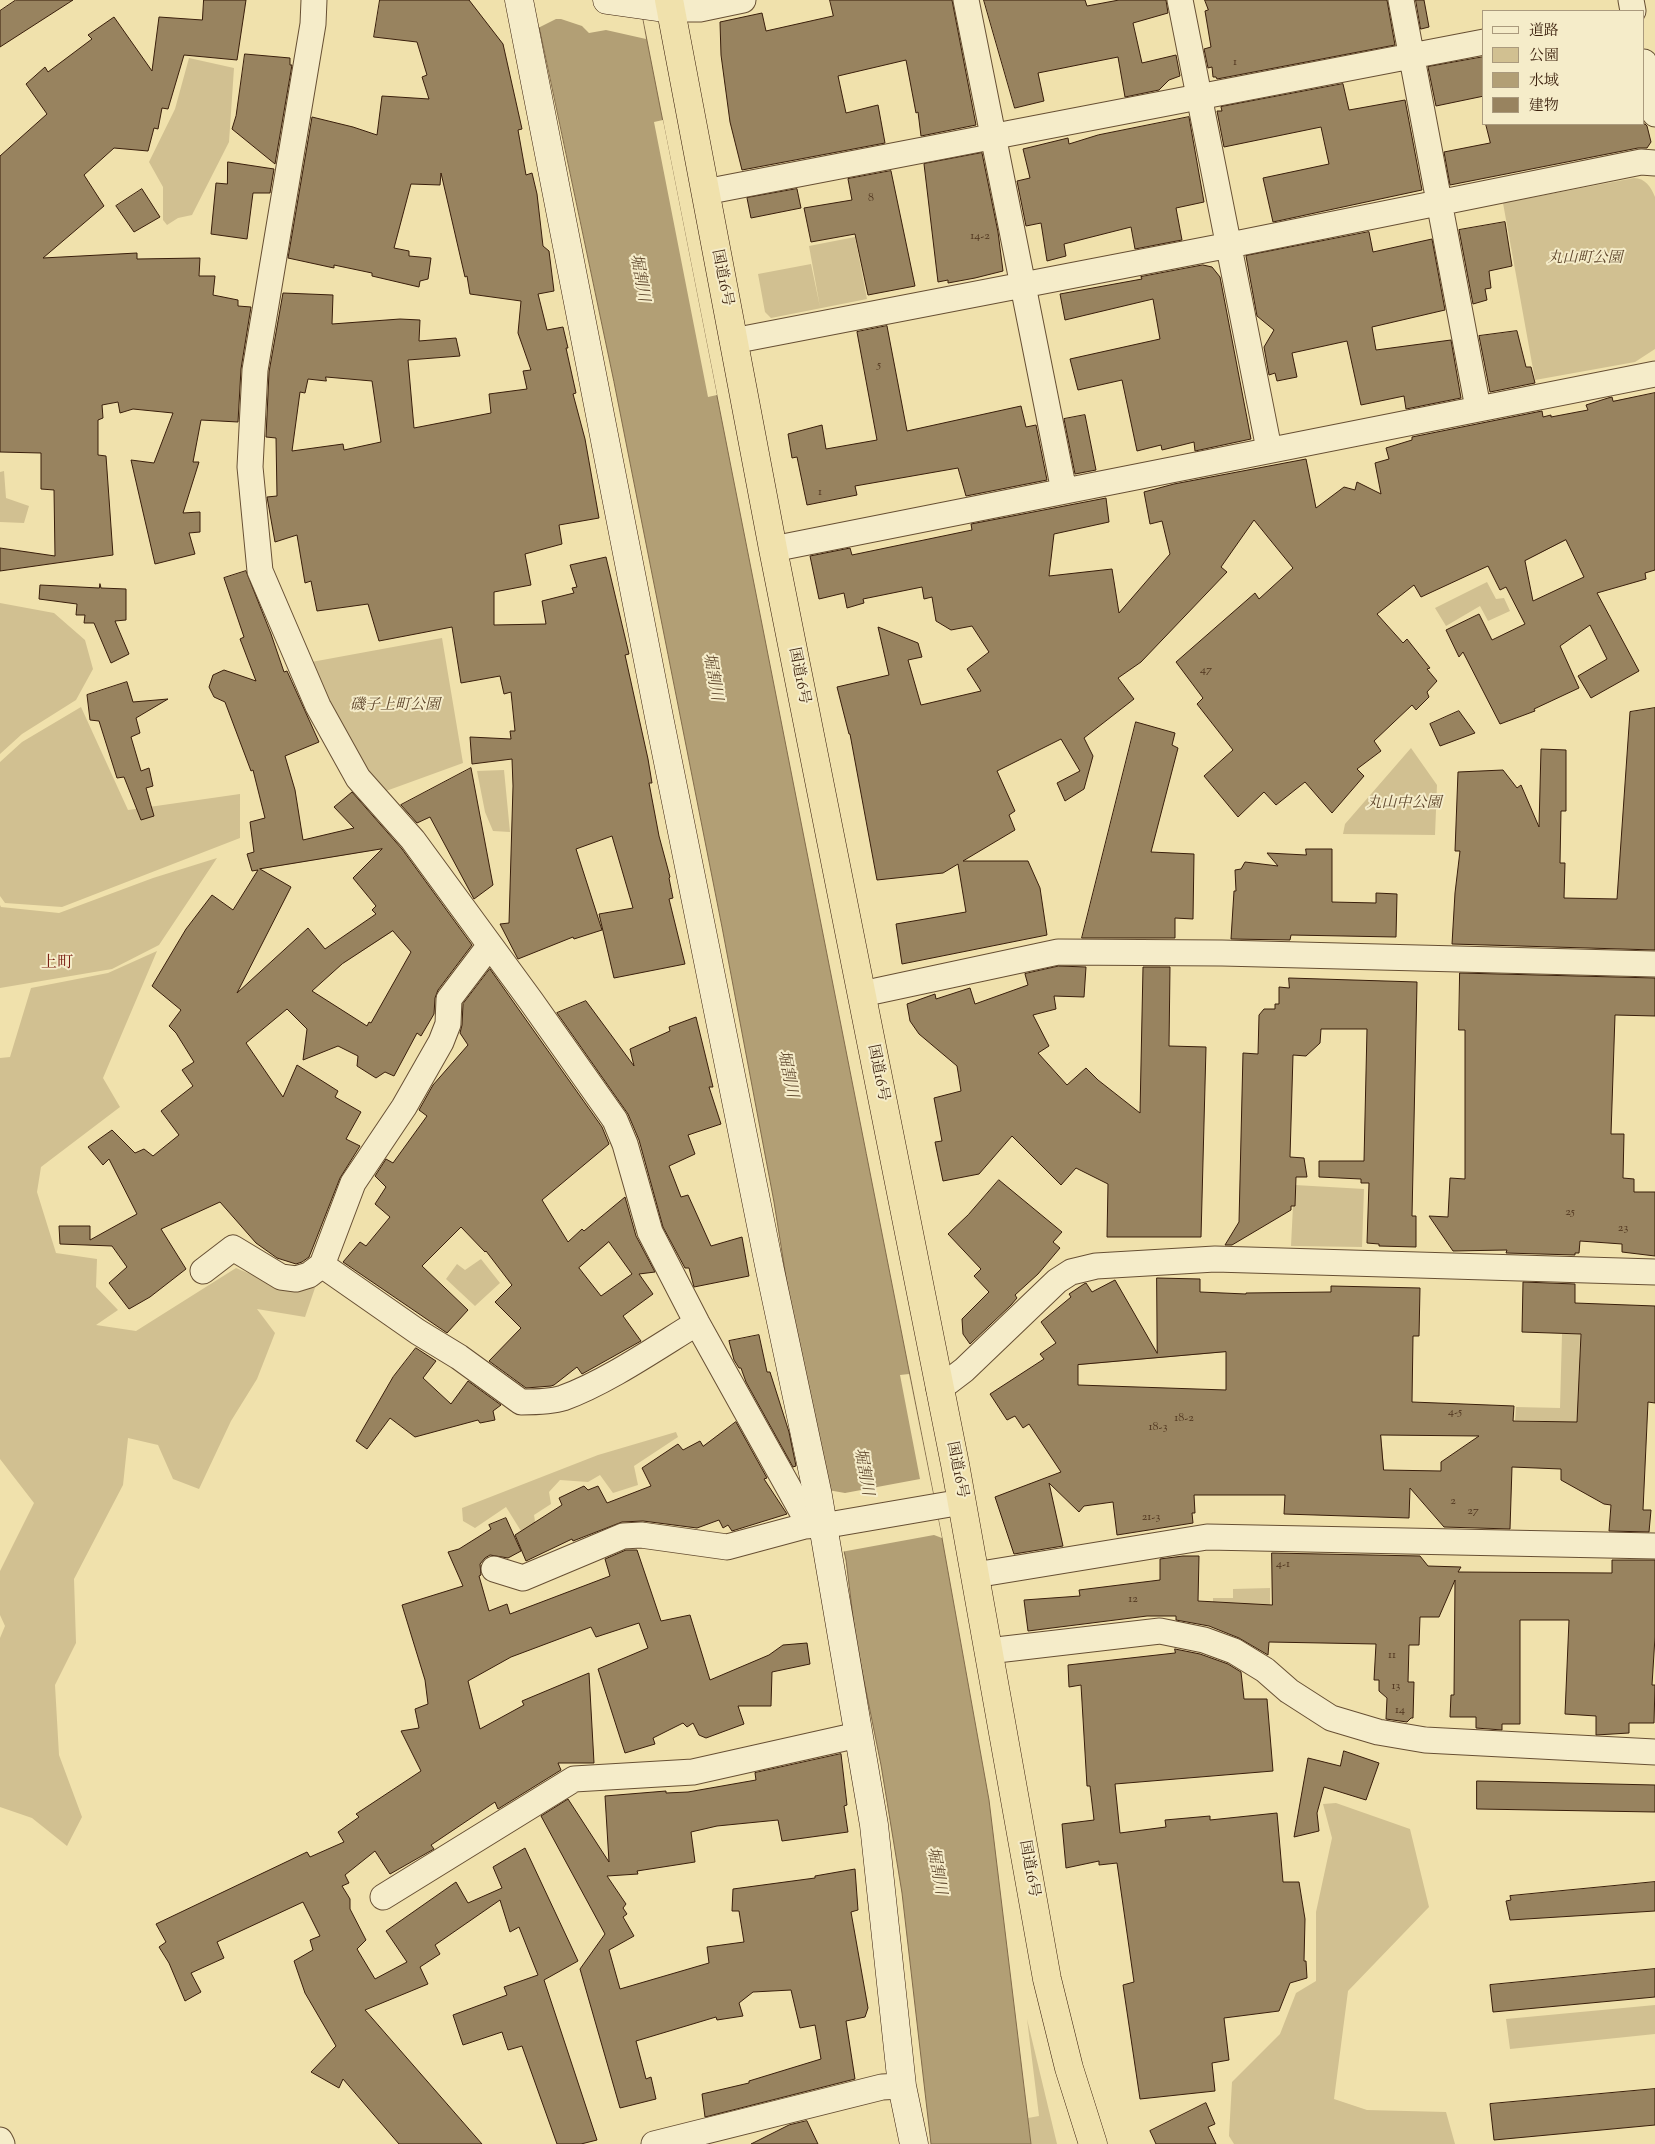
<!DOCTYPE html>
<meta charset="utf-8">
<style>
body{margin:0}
#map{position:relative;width:1655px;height:2144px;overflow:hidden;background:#f0e1ac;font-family:"Sorts Mill Goudy","Noto Serif JP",serif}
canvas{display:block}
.legend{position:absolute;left:1482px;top:10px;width:162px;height:115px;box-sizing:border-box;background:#f5ecc9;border:1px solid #aa9a7d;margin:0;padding:6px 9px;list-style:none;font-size:15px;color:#391e0b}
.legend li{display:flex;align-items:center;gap:10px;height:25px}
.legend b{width:25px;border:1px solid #aa9a7d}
</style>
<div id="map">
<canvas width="1655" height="2144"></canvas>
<ul class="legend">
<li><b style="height:6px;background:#f5ecc9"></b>道路</li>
<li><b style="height:14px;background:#d1c091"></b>公園</li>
<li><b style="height:14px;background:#b29f75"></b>水域</li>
<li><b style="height:14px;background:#98835f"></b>建物</li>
</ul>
</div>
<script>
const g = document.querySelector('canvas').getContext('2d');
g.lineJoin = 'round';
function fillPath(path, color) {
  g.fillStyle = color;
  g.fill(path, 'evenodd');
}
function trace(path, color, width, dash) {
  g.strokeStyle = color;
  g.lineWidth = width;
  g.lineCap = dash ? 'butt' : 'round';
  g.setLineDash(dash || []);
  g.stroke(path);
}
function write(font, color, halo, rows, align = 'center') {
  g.font = font + ' "Sorts Mill Goudy","Noto Serif JP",serif';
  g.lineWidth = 4;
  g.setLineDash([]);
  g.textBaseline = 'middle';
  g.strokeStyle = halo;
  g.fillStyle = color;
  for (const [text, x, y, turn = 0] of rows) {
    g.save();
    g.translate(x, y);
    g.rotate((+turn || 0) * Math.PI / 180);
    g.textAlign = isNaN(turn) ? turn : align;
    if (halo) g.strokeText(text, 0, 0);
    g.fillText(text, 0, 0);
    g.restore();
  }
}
fillPath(new Path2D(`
 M189,58L234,68L229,142L192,215L178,218L167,225L163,220V187L149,162L175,109Z
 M1634,178C1645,178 1651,187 1655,197V349L1635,362L1535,380L1503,203Z
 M855,237L867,299L771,318L765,312L758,274L811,264L820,307L809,246Z
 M4,471L6,498L29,506L24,523L0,522V472Z
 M1487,582L1496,599L1504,598L1510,611L1488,621L1480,606L1446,626L1435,608Z
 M0,603L54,613L85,640L93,669L76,700L22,734L0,754Z
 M442,638L463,763L386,791L363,770L306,663Z
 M81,707L128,810L240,794V838L62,907L5,903L0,896V762L22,742Z
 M1411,748L1437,785L1435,835L1343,834L1345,824Z
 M504,770L510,832L493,831L485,812L477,771Z
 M217,858L159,945L112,969L0,988V905L1,907L59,913L153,878Z
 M157,951L103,1078L120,1107L41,1167L37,1192L56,1253L97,1259L96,1287L118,1310L96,1325L136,1331L236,1268L274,1284L316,1285L305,1317L257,1309L275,1333L257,1379L231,1421L199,1489L173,1479L158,1445L128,1438L123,1485L74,1579L76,1643L55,1685L59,1755L82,1817L67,1846L32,1818L0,1807V1638L5,1626L0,1615V1571L34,1503L0,1459V1058L10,1057L31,988L108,973Z
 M1295,1185L1364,1189L1362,1247L1291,1246L1293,1206H1295Z
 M481,1259L500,1283L475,1306L446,1279L457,1264L465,1270Z
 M1562,1334H1580L1578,1422L1515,1420L1516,1407L1560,1408Z
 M676,1432L678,1437L634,1466L638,1485L613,1493L600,1475L588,1482L560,1480L549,1492L551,1504L534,1515L536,1527L521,1531L506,1507L475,1528L463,1521L462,1508L598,1455Z
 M1270,1588V1610L1213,1602V1598H1233V1589Z
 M1336,1803L1410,1829L1429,1907L1348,1991L1334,2099L1367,2110L1446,2112L1455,2144H1234L1229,2136L1232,2082L1280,2034L1296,1993L1316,1981V1912L1332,1838L1323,1804Z
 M1655,2005V2034L1510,2049L1506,2019Z
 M1027,2019L1057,2144H1031L1028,2118L1039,2116Z`), '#d1c091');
const water = new Path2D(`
 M534,0H639L942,1538L989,1800L1031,2144H931L902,1893L881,1765L856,1641L846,1560L792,1315L774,1202L722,927L614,382Z`);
fillPath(water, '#b29f75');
trace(water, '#826b4b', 1);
fillPath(new Path2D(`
 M533,0H639L646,39L606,30L589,33L582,26L561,19H556L538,28Z
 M663,120L717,395L708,397L654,122Z
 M909,1374L942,1538L934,1535L841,1552L828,1490L845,1493L920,1479L900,1375Z`), '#f0e1ac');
const building = new Path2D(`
 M16,0H73L0,47V11Z
 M204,0H246L237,60L184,55L168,109L162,108L158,129L154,128L148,151L114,148L84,175L104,206L43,258L137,253V259L200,258L199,276H215L213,295L238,300V306L251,307L241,369L238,422L201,420L193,462H199L183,513L200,512V532L189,533L195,554L155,564L131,460L154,463L173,413L133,409L120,413L118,402L102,405L103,418L98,420V455L106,456L113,555L0,571V548L55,556L54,490L41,489V453L0,452V156L47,114L26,84L45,67L48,72L92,39L88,35L114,17L152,71L159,17L202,20Z
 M380,0H469L503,44L522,129L518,130L526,175L532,173L537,194L543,246L549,251L554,291L538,294L547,330L563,327L568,348H566L576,393L573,394L585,439L599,518L559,525L562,544L525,554L531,585L494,592V625L546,624L542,601L574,593L572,588L577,587L570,565L606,557L629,654L625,655L648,759L652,783H649L659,836L670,877L669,878L673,898L669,899L685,964L614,978L599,914L633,908L612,836L576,849L602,930L574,939L573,937L518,959L500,924L509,923L513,786L512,759L472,764L470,737L511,739L510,731H515L511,692L504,694L500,676L461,683L452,627L379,641L368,604L317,611L311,581L305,583L297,535L275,542L267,497L277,496L276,438L266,437L269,372L283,293L333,295L332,324L400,319L420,320L419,341L456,338L460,356L408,360L414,428L491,413L489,394L527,389L523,371L531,370L518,333L521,301L470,294L467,276L465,277L441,173L440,185L411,184L394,248L409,251V256L431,258L428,279L420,281L419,287L372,276V273L334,265V268L288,258L312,117L353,127L377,135L382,96L429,99L422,77L427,75L417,42L374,37ZM326,377L372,381L381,442L344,450L343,444L292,451L300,392L305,393L308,379L326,381Z
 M830,0H952L976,125L921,136L918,112L916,113L906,60L838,76L846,113L878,105L885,143L742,170L730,122L721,55L720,22L762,13L766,31L833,16Z
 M984,0H1085L1087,6L1119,0H1166L1168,13L1133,23L1142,63L1176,55L1180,76L1169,80L1159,90L1125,97L1118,57L1038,73L1044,101L1015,108Z
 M1205,0H1387L1395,45L1217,79L1216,77H1213L1212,67L1208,68L1204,49L1211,47L1205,11L1208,10Z
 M1416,0H1424L1429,27L1421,29Z
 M245,54L290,58V65H292L275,164L232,129L236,116Z
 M1484,57V96L1436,106L1428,67Z
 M1343,84L1349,110L1405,100L1422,190L1273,222L1263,178L1329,164L1321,127L1224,147L1217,111H1222L1221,107Z
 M1189,117L1204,202L1176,208L1182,240L1135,249L1131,227L1064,244L1066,256L1047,261L1041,223L1026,226L1017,181L1030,178L1023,149L1068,138L1069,144L1098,135Z
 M1486,124H1645L1647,126L1651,142L1647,148H1638L1450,185L1444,152L1490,143Z
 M982,153L998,232L1003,271L975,278L948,283V280L938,282L924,164Z
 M228,162L274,169L270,193H253L247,239L211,234L216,183L227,184Z
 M891,171L915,286L868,295L855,234L811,242L804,208L852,200L848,179Z
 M142,189L160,217L134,232L116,206Z
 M797,189L801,208L751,218L747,198Z
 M1505,222L1512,266L1489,271L1491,288L1485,289L1487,300L1473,304L1459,230Z
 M1369,232L1373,252L1432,239L1445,310L1372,327L1376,350L1451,340L1461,398L1406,409L1404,396L1361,405L1347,341L1292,353L1297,377L1277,381L1275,373L1269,375L1264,347L1274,330L1257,316L1246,256Z
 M1203,265L1212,267L1220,277L1251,439L1195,451L1194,442L1162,450L1161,445L1137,451L1122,380L1078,390L1070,359L1160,339L1153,299L1065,320L1060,294L1142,279L1141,277Z
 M887,326L907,431L1021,406L1026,427L1036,425L1047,480L966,496L958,468L855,486L857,495L807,505L797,457L792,458L788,434L822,425L826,449L877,440L857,332Z
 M1517,331L1526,367H1531L1535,383L1490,392L1479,336Z
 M1655,393V570L1645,573L1646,579L1597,593L1639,671L1591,698L1578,676L1607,659L1590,625L1560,646L1579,688L1534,709L1535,711L1500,724L1463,652L1459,657L1446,630L1479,614L1492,640L1525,624L1506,587L1500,590L1488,566L1421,597L1414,585L1377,614L1403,643L1407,639L1430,668L1427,669L1437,681L1427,692L1429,697L1416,710L1412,705L1374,741L1381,751L1357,769L1364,776L1332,813L1305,782L1276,805L1264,792L1238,817L1204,776L1233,750L1197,704L1203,698L1176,662L1255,593L1259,599L1293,568L1254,520L1221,567L1227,572L1141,662L1118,678L1134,699L1084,738L1093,756L1084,789L1065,801L1057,783L1080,771L1061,739L997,771L1015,811L1009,815L1015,830L963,861H1028L1040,888L1047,935L902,964L896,924L966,912L958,864L943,873L877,880L850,734H849L837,687L889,675L878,627L918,643L922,657L908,660L921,705L981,691L967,669L989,652L972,626L951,630L936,621L932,597L924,599L922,587L863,599L864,603L847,608L844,593L819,599L810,556L850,548L852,555L972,530L971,524L1106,498L1109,522L1054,534L1049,576L1112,569L1119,613L1170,554L1162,521L1150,524L1144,492L1174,484L1306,459L1316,508L1344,487L1355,490L1357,482L1381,494L1375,463L1389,459L1386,448L1412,440V437L1542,411L1543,417L1551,415V417L1588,410L1586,405L1608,398L1612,397L1613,401ZM1566,540L1584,577L1533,601L1525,561Z
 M1085,415L1096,470L1075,474L1064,419Z
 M246,571L271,634L284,672L287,671L319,742L285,756L295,790L303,840L354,828L334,807L352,792L402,849L472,945L438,990L435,998L434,1014L421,1036L417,1033L394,1076L385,1072L376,1078L357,1066L358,1056L338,1046L303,1060L307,1029L287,1009L246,1043L283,1097L297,1065L338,1091L335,1097L361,1112L346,1139L360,1146L340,1178L313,1247L309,1257L302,1262L296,1264L277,1258L256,1243L220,1202L161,1229L186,1269L150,1297L129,1309L109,1283L127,1267L112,1246L60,1244L59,1226H90V1240L137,1214L109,1159L103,1165L88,1147L112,1130L135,1153L144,1149L153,1156L179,1135L161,1111L193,1086L182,1070L194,1062L176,1033L169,1026L181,1010L152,986L186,929L212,895L233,910L258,870L252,871L247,854L254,852L250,822L265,818L253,770L251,771L225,702L214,697L209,687L213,675L224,670L256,681L240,639L244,637L224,578ZM382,849L353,878L376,906L372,910L376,914L325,949L308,928L237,993L291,887L260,869ZM393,931L411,952L371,1023L369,1022L367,1026L312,991L342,964Z
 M100,584L101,588L126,589V620L115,621L129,654L111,663L94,623H84L85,615H76L77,604L39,599L40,585L99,588Z
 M127,682L133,702L168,699L136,718L140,733L131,737L141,771L149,768L153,786L146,788L154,816L141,820L124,777L117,778L99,721L90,720L87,695Z
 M1655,708V950L1452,944L1455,893L1460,851H1455L1458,772L1503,770L1517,788L1521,785L1539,827L1541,749L1566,750V811H1561L1560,863H1565L1564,898L1617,899L1630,712Z
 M1459,711L1475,733L1440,746L1430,724Z
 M1136,722L1175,733L1172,745L1178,748L1151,852L1194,854L1193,919L1175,918V938H1082Z
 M471,768L493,885L474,899L430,817L417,823L401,805Z
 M1306,849H1332V902L1376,903V893L1397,894L1396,937L1291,935L1290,940L1231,939L1234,891H1236L1235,870L1241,869L1245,862L1278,866L1267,853L1306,855Z
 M1059,966L1086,967L1084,997L1054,996L1056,1009L1033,1015L1049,1046L1038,1053L1067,1085L1086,1068L1098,1080L1140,1113L1143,967H1170L1169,1046L1206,1047L1201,1237H1107L1108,1184L1076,1168L1061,1185L1012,1136L979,1174L943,1181L935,1142L942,1141L934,1098L961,1091L957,1066L919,1034L910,1021L907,1004L935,994L936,999L970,988L975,1004L1028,985L1025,974Z
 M490,969L602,1127L609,1144L542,1200L568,1242L582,1229L584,1231L625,1197L636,1236L655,1272L639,1274L653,1294L623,1316L641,1341L582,1374L577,1367L554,1385L551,1386L526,1388L489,1361L521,1328L495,1302L512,1285L486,1251L485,1252L461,1227L422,1266L468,1310L447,1333L343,1262L360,1242L366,1246L390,1217L375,1204L386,1187L375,1176L386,1159L393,1163L427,1116L419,1110L433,1085L468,1045L460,1033L462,1025L463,1004ZM609,1242L632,1274L601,1296L579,1268Z
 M1460,973L1655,978V1016L1615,1015L1611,1134H1624L1623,1178L1634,1179V1192H1655V1256L1622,1252V1244L1580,1241L1579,1253H1575V1255L1506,1253L1507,1250L1453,1251L1429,1216L1448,1217L1450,1178L1465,1179V1030H1459Z
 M1289,978L1417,982L1412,1216H1416V1247L1379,1246V1244L1367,1243L1369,1183H1361V1179L1319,1177V1161H1364L1367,1029H1321L1320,1043L1306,1056L1293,1055L1290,1157L1304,1158L1307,1177H1296L1295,1206H1291V1210L1232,1245H1225L1239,1222L1243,1053L1258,1054L1259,1015L1264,1009H1275V1004H1279V987L1289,988Z
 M586,1001L634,1066L630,1049L670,1031L669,1027L696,1017L713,1087H709L721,1124L688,1135L695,1154L669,1166L681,1197L688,1195L711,1246L742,1237L749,1276L694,1287L689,1268H685L663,1227L639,1140L628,1114L557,1013Z
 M999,1180L1062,1232L1053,1242L1060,1248L1038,1274L1015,1295L1017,1298L1011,1305L970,1344L963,1334L962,1319L989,1292L974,1276L981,1269L948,1234L968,1215Z
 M1157,1278L1200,1279V1292L1246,1294V1293L1331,1292V1286L1420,1288L1419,1336H1413L1412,1402L1514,1406L1513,1421L1577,1422L1581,1334L1522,1332L1523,1282L1575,1284V1303L1655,1306V1403L1648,1402L1643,1510H1651L1649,1532L1609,1531L1611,1505L1604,1504L1561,1480V1469L1512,1467L1510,1529L1444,1527L1410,1488L1409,1518L1284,1514L1285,1495H1194L1195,1513H1192L1193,1523L1117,1535L1113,1502L1084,1506L1079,1512L1049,1483L1063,1546L1014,1554L995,1497L1061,1472L1029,1424L1023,1428L1015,1416L1007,1420L990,1394L1044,1359L1040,1354L1056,1343L1041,1322L1071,1297L1069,1294L1084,1284L1086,1283L1092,1292L1115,1280L1157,1353ZM1226,1352V1390L1078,1385V1365ZM1381,1435L1479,1436L1441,1462V1471L1384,1470Z
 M759,1335L767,1372H770L789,1432L796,1466L793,1467L746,1382L741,1368H739L734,1360L729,1341Z
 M416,1348L436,1361L423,1378L451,1404L468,1381L501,1405L493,1411L495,1420L480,1423L478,1420L415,1437L390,1418L367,1449L356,1441L393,1377Z
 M736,1422L767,1478L764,1479L787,1514L732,1531L728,1525L723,1528L719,1520L697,1528L643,1521L622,1522L573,1541L572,1539L526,1561L515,1535L562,1505L559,1498L584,1486L588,1490L598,1486L607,1503L651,1486L642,1468L678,1444L683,1450L700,1441L703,1446Z
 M506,1518L521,1551L508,1558L490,1555L485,1558L480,1564L481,1575L479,1576L489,1611L507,1604L510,1614L610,1576L605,1559L626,1550H637L661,1621L690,1615L710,1680L769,1655L783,1645L807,1643L810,1664L772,1672L771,1706H738L744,1724L706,1738L699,1735L693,1723L687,1727L683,1723L653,1738L655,1744L625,1753L598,1669L648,1648L639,1623L596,1637L591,1627L511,1657L468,1681L480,1729L524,1705L522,1701L589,1673L594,1763H558L561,1770L498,1809L495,1802L431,1845L434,1849L390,1874L375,1851L345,1875L349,1883L342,1886L350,1899V1909L366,1940L357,1949L375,1979L407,1962L386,1931L456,1882L468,1903L502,1888L493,1867L525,1848L578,1961L544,1980L597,2140L581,2144H557L522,2046L508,2050L502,2032L463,2045L453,2015L507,1995L504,1987L538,1975L519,1927L510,1932L500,1900L435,1945L440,1954L420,1967L428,1984L365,2010L482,2144H399L343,2079L339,2088L311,2072L336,2046L305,1993L294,1961L313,1950L310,1940L320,1936L303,1902L217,1942L224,1958L191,1973L201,1992L185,2001L169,1963L159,1947L166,1942L156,1924L307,1852L310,1857L344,1842L338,1832L359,1817L356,1814L421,1771L401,1731L419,1728L415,1709L428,1704L425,1680L402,1605L463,1586L448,1552L459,1549L491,1529L489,1525Z
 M1272,1553L1420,1556L1428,1566L1461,1567L1458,1572L1612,1573V1560H1655V1637L1652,1685H1655L1654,1723H1629V1733L1596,1735V1716L1565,1714L1569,1620H1520V1724H1502V1730L1476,1728V1717H1450L1451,1695H1454L1455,1580L1439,1617H1420L1419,1645H1409L1408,1682H1414L1413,1718H1411L1407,1722L1386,1719L1387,1698L1379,1691V1680H1374L1376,1644L1269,1642L1268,1655L1239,1638L1209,1626L1176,1620V1616H1147L1028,1631L1024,1600L1080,1596L1079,1590L1160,1580V1559L1183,1556H1199L1198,1601L1272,1605Z
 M1175,1649L1200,1654L1228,1664L1241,1672L1244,1699H1267L1273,1771L1115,1784L1120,1833L1166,1827L1165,1820L1210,1816V1820L1277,1813L1283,1882H1299L1305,1919L1304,1961H1306L1307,1978L1290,1983L1279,2011L1224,2018L1229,2060L1212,2063L1215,2091L1140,2099L1123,1985L1134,1982L1117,1863L1099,1865V1861L1066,1868L1062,1824L1094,1820L1090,1786H1087L1081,1685L1069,1687L1068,1665L1175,1653Z
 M1344,1751L1379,1763L1366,1800L1324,1787L1317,1813L1319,1831L1294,1837L1308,1758L1340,1766Z
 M841,1754L847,1805L844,1806L848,1832L782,1841L778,1820L717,1826L691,1832L695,1862L637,1871L638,1874L607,1876L626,1904L623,1908L627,1914L623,1917L634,1936L609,1950L620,1989L709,1963L707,1947L744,1942L739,1911H732L733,1889L815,1878V1876L855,1869L858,1910L851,1912L868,2008L865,2017L846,2021L855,2079L705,2117L702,2094L749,2083V2081L821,2059L815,2025L800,2028L791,1990L753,1992L739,2003L743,2016L717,2020L716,2017L636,2041L646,2079L651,2077L656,2099L620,2108L580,1969L605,1934L541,1816L568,1799L609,1862L605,1796L666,1791V1793L688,1792L756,1780L755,1773Z
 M1477,1781L1655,1785V1812L1477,1809Z
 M1655,1882V1911L1510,1920L1506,1901L1511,1900L1510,1896Z
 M1655,1969V1997L1493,2012L1490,1985Z
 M1655,2089V2125L1494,2140L1490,2104Z
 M1206,2103L1215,2124L1208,2127L1216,2144H1156L1150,2131Z
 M807,2121L818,2144H751L789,2125Z`);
fillPath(building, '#98835f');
trace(building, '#391e0b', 1);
const street = new Path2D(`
 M314,0L313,24L255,370L250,467L260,571L318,706L358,778L413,840L531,1001L615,1120L625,1144L650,1232L697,1323L805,1517L822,1524
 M966,0L1064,491
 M1180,0L1269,449
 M1401,0L1478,408
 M1631,0L1633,11
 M671,9H700L743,0
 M1644,62L1655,114
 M705,192L1484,42
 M733,341L1230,245L1641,162L1655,163
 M773,549L1655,374
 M862,994L1058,952L1222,953L1655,964
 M322,1265L418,1332L459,1357L521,1402C534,1402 551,1402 563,1398C607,1382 656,1348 697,1323
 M203,1271L233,1248L281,1277L296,1279L309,1275L322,1265L353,1183L404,1107L441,1042L448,1024L449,999L490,945
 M939,1389L964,1370L1057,1281L1071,1272L1096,1266L1215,1259L1655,1272
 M494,1569L523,1578L623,1536L641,1535L727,1547L805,1526L834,1524L962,1502
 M975,1575L1207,1537L1655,1546
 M988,1651L1160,1631L1204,1640L1234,1651L1265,1670L1289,1691L1331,1718L1378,1732L1425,1740L1655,1752
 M383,1897L574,1779L693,1772L858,1735
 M0,2140L2,2144
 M654,2144L882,2087L902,2086`);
const secondary = new Path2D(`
 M519,0L660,722L770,1270L818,1496L874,1825L902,2086L914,2144
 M607,0L671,9`);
const highway = new Path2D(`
 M669,0L773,549L955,1464L1047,1979L1069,2068L1093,2144`);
trace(street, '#674f33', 27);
trace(secondary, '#391e0b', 29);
trace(highway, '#391e0b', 29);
trace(street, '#f5ecc9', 25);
trace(secondary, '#f5ecc9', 28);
trace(highway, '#f0e1ac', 28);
write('12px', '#513720', null, [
 ["1",1235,63],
 ["8",871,199],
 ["14-2",980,237],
 ["5",879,366],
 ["1",820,493],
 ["47",1206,671],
 ["25",1570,1213],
 ["23",1623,1229],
 ["4-5",1455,1413],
 ["18-2",1184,1419],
 ["18-3",1158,1428],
 ["2",1453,1502],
 ["27",1473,1512],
 ["21-3",1151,1518],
 ["4-1",1283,1565],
 ["12",1133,1600],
 ["11",1392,1656],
 ["13",1396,1687],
 ["14",1400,1711]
]);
write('italic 15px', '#5f462c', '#f5ecc9', [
 ["丸山町公園",1585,259],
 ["磯子上町公園",395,706],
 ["丸山中公園",1404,804]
]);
write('15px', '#391e0b', '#f5ecc9', [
 ["国道16号",721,278,79],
 ["国道16号",798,676,79],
 ["国道16号",877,1073,79],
 ["国道16号",956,1470,79],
 ["国道16号",1028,1869,80]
]);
write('italic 16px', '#634b30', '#f5ecc9', [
 ["堀割川",638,278,80],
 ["堀割川",711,677,80],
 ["堀割川",786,1074,79],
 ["堀割川",862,1472,80],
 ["堀割川",935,1871,80]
]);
write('16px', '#7a1f14', '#f5ecc9', [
 ["上町",57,964]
]);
</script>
